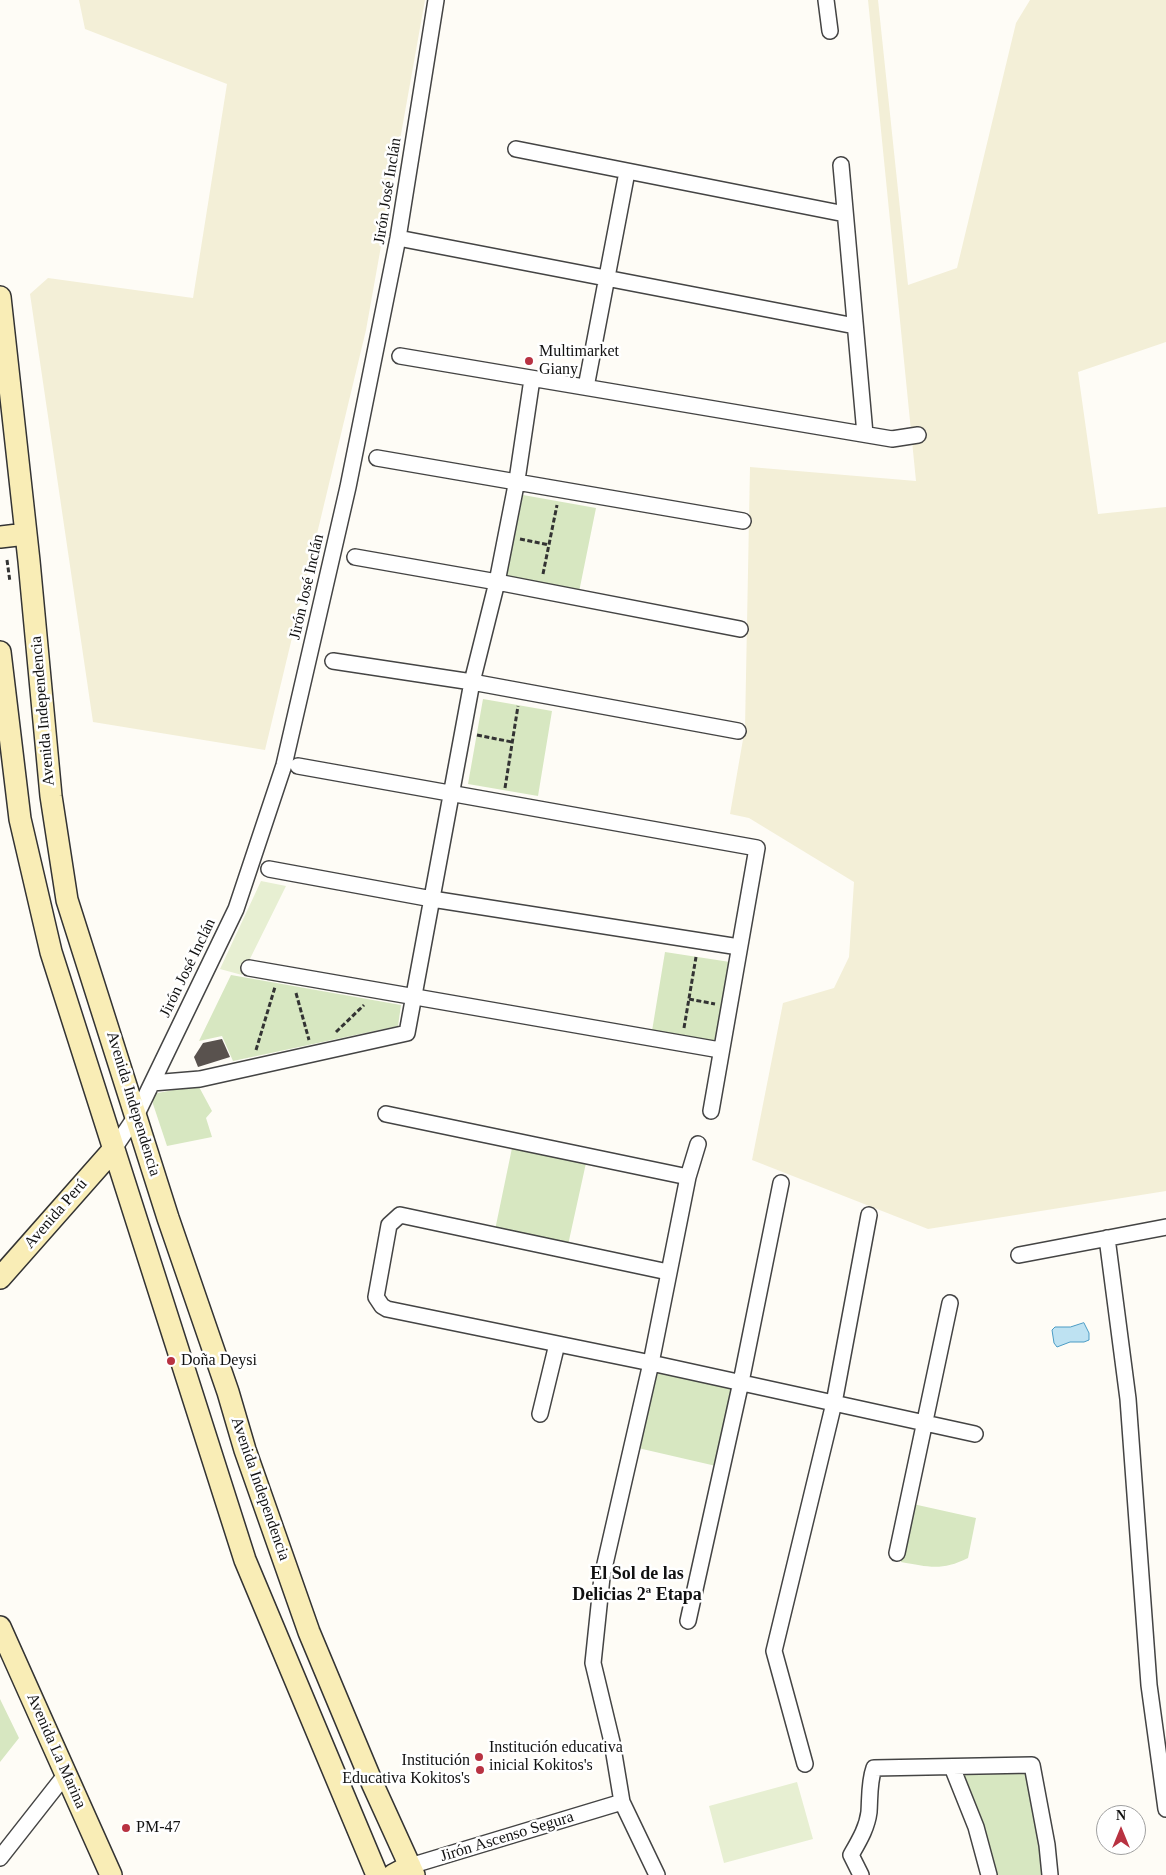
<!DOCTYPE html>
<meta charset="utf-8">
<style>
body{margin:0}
#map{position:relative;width:1166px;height:1875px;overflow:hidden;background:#fefcf6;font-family:Georgia,serif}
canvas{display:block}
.north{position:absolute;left:1096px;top:1805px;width:50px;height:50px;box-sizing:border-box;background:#fff;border:1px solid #a0a0a0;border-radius:50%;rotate:0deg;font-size:14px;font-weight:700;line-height:20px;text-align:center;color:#111}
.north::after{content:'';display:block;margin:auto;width:18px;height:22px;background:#b83241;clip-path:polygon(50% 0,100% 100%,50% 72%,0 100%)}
</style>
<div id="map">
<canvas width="1166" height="1875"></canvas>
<div class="north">N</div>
</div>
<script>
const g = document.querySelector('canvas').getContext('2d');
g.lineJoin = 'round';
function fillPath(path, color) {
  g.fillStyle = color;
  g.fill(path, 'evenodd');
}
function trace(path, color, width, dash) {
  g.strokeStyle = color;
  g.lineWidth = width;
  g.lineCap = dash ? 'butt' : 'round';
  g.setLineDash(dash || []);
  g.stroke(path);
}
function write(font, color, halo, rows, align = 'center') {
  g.font = font + ' Georgia,serif';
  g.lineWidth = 5;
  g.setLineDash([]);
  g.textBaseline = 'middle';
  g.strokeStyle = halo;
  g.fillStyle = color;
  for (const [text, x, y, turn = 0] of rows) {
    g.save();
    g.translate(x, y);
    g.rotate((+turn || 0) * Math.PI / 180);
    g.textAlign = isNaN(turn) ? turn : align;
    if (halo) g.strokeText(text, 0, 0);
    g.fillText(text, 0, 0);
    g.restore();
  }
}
fillPath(new Path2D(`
 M79,0H425L366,330L265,750L93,722L30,294L48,278L193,298L227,84L85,29Z
 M868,0H878L908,285L957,268L1016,23L1030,0H1166V342L1078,372L1098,514L1166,507V1191L928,1229L752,1160L783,1003L834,988L849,957L854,882L749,818L730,814L745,728L750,467L916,481Z`), '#f3efd7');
fillPath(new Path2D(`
 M523,495L596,508L579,592L506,578Z
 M483,699L552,711L538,796L468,784Z
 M665,952L730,962L716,1045L652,1031Z
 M231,975L401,1005L398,1026L233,1061L222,1036L199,1041Z
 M198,1085L212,1111L206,1118L212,1137L167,1146L153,1104V1094Z
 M512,1148L586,1163L568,1245L495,1230Z
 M655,1370L733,1389L716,1466L638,1448Z
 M913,1504L976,1518L968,1558C942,1571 929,1567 901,1562Z
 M0,1699L19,1738L0,1762Z
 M1032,1765L1050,1875H989L952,1767Z`), '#d7e7c1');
fillPath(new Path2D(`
 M261,881L286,886L242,975L220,969Z
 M797,1782L813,1839L724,1863L709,1806Z`), '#e7efd2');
const water = new Path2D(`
 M1084,1323L1089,1333V1340L1084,1342H1070L1057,1347L1054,1343L1052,1330L1055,1327H1070Z`);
fillPath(water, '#bee2f2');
trace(water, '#4a9bc4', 1);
fillPath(new Path2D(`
 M222,1039L230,1057L198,1067L194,1057L203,1043Z`), '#59524e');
const street = new Path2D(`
 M826,0L830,31
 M516,149L845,214
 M841,165L865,434
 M398,238L855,326
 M400,356L892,439L918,435
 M586,387L627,172
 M377,458L743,521
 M355,557L497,582L740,629
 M333,661L472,682L738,731
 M298,766L757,848L711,1111
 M269,869L432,899L739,947
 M249,968L720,1050
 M152,1083L200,1079L407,1033L472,682L497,582L517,480L532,379
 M386,1114L688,1177
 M113,1150L136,1116L236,909L284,765L348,487L398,238L436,0
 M1107,1238L1128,1399L1149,1685L1166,1809
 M1019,1255L1166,1227
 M668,1272L400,1215L389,1225L376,1297L382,1306L387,1309L651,1363L975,1434
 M540,1414L557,1344
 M897,1553L950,1303
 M688,1621L741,1382L781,1183
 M805,1764L774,1651L834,1403L869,1215
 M952,1767L976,1827L989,1875
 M0,1858L66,1774
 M410,1866L622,1802
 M657,1875L622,1802L612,1742L593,1663L602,1577L651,1363L688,1177L698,1144
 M861,1875L851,1855C859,1841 867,1828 869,1812C870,1797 869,1782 874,1768L1032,1765L1047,1845L1050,1875`);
const secondary = new Path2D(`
 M0,297L29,561L51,796L67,900L168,1218L228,1392L245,1450L309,1632L373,1785L414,1875
 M0,537L26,534
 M0,652L20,819L51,952L245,1560L377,1875
 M0,1278L113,1150
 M0,1627L111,1875
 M393,1875L410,1866`);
trace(street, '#444', 18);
trace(secondary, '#333', 24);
trace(new Path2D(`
 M520,539L549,545
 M7,560L10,582
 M543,574L557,505
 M477,735L512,742
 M505,788L518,706
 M296,993L309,1040
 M689,999L715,1004
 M684,1028L696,957
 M336,1032L364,1005
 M256,1050L275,987`), '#333', 3, [5, 2.5]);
trace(street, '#fff', 15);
trace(secondary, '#f9edb6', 21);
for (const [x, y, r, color] of [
 [529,361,5,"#b83241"],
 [171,1361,5,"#b83241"],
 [479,1757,5,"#b83241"],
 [480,1770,5,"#b83241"],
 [126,1828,5,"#b83241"]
]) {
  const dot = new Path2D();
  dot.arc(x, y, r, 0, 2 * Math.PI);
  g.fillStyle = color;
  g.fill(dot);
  trace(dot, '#fff', 2);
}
write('16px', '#111', '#fff', [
 ["Jirón José Inclán",388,191,-81],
 ["Jirón José Inclán",307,587,-77],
 ["Avenida Independencia",43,711,-95],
 ["Jirón José Inclán",188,968,-64],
 ["Avenida Independencia",133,1104,73],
 ["Avenida Perú",56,1214,-49],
 ["Avenida Independencia",260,1489,71],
 ["Avenida La Marina",56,1751,66],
 ["Jirón Ascenso Segura",507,1837,-17]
]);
write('16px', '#111', '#fff', [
 ["Multimarket",539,352],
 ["Giany",539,370],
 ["Doña Deysi",181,1361],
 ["Institución educativa",489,1748],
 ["inicial Kokitos's",489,1766],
 ["Institución",470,1761,"right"],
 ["Educativa Kokitos's",470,1779,"right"],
 ["PM-47",136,1828]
], 'left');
write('bold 18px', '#111', '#fff', [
 ["El Sol de las",637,1574],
 ["Delicias 2ª Etapa",637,1595]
]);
</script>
